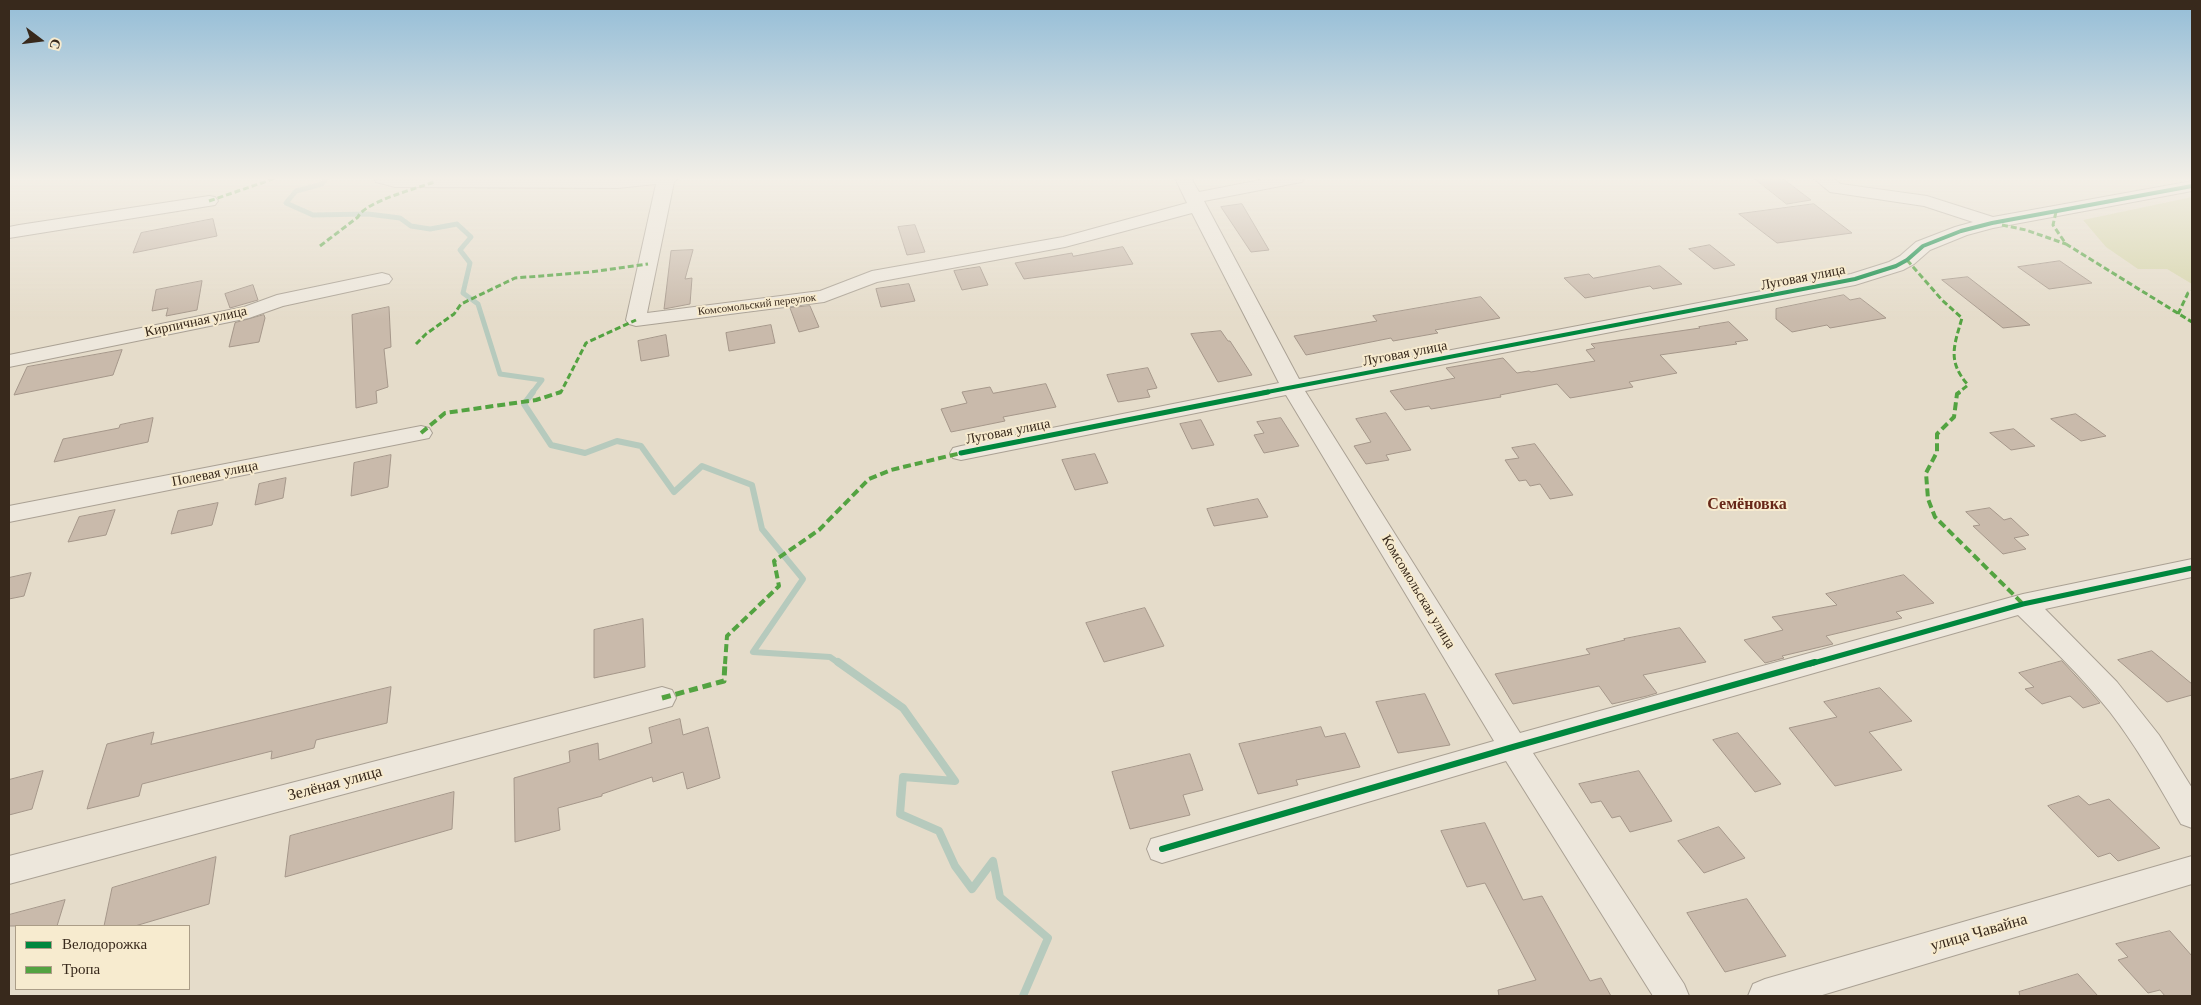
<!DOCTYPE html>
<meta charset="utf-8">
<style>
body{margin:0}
#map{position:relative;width:2201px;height:1005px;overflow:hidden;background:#e5dcca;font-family:"Times New Roman",serif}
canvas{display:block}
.frame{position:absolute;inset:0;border:10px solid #38291c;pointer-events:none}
.legend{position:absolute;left:15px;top:925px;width:175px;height:65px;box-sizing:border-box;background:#f7ebcf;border:1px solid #ab9d87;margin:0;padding:6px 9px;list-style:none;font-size:15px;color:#38291c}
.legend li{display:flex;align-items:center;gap:10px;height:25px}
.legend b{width:25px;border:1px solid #ab9d87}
.north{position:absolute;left:15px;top:15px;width:50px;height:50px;-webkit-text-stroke:4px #f7ebcf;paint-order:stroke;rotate:105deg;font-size:14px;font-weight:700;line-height:20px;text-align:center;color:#38291c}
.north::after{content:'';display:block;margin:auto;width:18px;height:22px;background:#38291c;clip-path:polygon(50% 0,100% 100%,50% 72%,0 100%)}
</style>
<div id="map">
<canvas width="2201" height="1005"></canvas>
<div class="frame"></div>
<ul class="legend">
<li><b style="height:6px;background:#00873e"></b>Велодорожка</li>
<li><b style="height:6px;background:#53a341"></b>Тропа</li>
</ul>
<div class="north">С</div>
</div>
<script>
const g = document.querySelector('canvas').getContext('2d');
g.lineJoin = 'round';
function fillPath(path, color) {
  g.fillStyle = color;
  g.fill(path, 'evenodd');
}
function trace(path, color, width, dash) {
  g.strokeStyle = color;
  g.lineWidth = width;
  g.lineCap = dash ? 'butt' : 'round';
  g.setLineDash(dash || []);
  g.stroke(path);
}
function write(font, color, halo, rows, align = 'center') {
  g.font = font + ' "Times New Roman",serif';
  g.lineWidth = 4;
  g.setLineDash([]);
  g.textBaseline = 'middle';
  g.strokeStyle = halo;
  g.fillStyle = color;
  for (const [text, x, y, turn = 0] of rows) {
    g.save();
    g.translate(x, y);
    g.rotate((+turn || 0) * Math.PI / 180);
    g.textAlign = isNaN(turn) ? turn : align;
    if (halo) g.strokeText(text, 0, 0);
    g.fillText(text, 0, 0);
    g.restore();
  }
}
fillPath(new Path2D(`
 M2192,197V284L2167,269H2138L2106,247L2083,220Z`), '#d6d5ab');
trace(new Path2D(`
 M327,178L322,184L296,191L286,203L313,215L368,214L400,218L411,226L430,229L457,224L471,237L460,250L470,263L463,293L478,304L500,374L542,380L532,393`), '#b6cabd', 5);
trace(new Path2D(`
 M533,392L524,404L551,445L585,453L617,441L641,446L674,492L702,466L752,485L762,529L803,579L753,652L830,657L840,664`), '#b6cabd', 6);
trace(new Path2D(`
 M838,662L903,708L955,781L903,777L900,814L939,831L955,866L972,889L993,861L1000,897L1048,938L1023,996`), '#b6cabd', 8);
const building = new Path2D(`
 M1754,178H1782L1811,200L1787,204Z
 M1242,204L1269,250L1251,252L1221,207Z
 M1814,204L1852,233L1777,243L1739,214Z
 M213,219L217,236L133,253L141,233Z
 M915,225L925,252L907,255L898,227Z
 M1710,245L1735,265L1714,269L1689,249Z
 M1123,247L1133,264L1024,279L1015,263L1072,253L1073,256Z
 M693,250L685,279L692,278L690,304L664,309L671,251Z
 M2060,261L2092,283L2049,289L2018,267Z
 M1660,266L1682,284L1653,289L1650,286L1585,298L1564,278L1589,274L1593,278Z
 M980,267L988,285L962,290L954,271Z
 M1968,277L2030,325L2003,328L1942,280Z
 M202,281L197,310L166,316L168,308L152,311L156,290Z
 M909,284L915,301L881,307L876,289Z
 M253,285L258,300L230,308L225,294Z
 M1844,295L1850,300L1860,298L1886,318L1830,328L1827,325L1792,332L1776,319V309Z
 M1481,297L1500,318L1435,330L1438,333L1393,341L1391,338L1306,355L1294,336L1377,321L1373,316Z
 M810,306L819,327L799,332L790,308Z
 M389,307L391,347L384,349L388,387L376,391L377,403L356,408L352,315Z
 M264,315L265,318L259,342L229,347L235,323Z
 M1729,322L1748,340L1735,342L1737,344L1660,355L1677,373L1629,382L1633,387L1570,398L1557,384L1500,395L1501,397L1431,409L1429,406L1405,410L1390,391L1455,378L1446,368L1503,358L1517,373L1529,371L1531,372L1595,361L1586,350L1595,348L1591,344L1700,328L1699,327Z
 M771,325L775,343L729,351L726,333Z
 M1221,331L1228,341H1230L1252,375L1218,382L1191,334Z
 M666,335L669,356L641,361L638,341Z
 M122,350L113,375L14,395L27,367Z
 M1148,368L1157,388L1147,390L1150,397L1118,402L1107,375Z
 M1046,384L1056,407L1003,417L1005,421L951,432L941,409L967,403L962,392L990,387L993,393Z
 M1386,413L1411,450L1386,455L1389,460L1366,464L1354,446L1371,442L1356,419Z
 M2076,414L2106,436L2081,441L2051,419Z
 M153,418L148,442L54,462L63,439L119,428L120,425Z
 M1281,418L1299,446L1264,453L1254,435L1264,433L1257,422Z
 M1201,420L1214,445L1192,449L1180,424Z
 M2014,429L2035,446L2011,450L1990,433Z
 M1535,444L1573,495L1550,499L1540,484L1530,486L1526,480L1519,481L1505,460L1519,458L1512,448Z
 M1095,454L1108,483L1075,490L1062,460Z
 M391,455L388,487L351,496L354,463Z
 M286,478L283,498L255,505L259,484Z
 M1258,499L1268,517L1214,526L1207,509Z
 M218,503L212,525L171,534L178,511Z
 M1990,508L2004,520L2011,518L2029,535L2014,538L2026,549L2003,554L1973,526L1980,525L1966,512Z
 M115,510L106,535L68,542L79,517Z
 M31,573L24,596L9,599V578Z
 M1904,575L1934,603L1896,612L1902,618L1826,636L1833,644L1782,656L1784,658L1765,663L1744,640L1783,630L1772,617L1837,605L1826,594Z
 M1145,608L1164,646L1104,662L1086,623Z
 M643,619L645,667L594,678V630Z
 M1680,628L1706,662L1643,675L1657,693L1647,696L1612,704L1599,686L1513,704L1495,674L1590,654L1586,649L1625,640L1624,639Z
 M2152,651L2192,684V695L2167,702L2118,660Z
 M2062,661L2087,688L2100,703L2083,708L2070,696L2042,704L2025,689L2034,687L2019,673Z
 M391,687L387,723L316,740L314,748L271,759L272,751L142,784L139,796L87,809L107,744L154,732L151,744Z
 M1880,688L1912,721L1869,732L1902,770L1835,786L1789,728L1837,717L1824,702Z
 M1425,694L1450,745L1398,753L1376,702Z
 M680,719L683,735L708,727L720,778L687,789L683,772L653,782L652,777L602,794V796L558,808L560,830L515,842L514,778L570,762L569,751L598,743L599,760L652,743L649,728Z
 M1321,727L1325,737L1345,733L1360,767L1296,780L1298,785L1258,794L1239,744Z
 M1738,733L1781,784L1755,792L1713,740Z
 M1190,754L1203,790L1183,795L1190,815L1130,829L1112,772Z
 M43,771L32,809L9,815V780Z
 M1639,771L1672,821L1630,832L1620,816L1612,818L1601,801L1591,803L1579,784Z
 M454,792L452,829L285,877L290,836Z
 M2079,796L2089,805L2109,799L2160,848L2118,861L2110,853L2098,857L2048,806Z
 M1485,823L1523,900L1542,896L1590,981L1601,978L1611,996H1499L1498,990L1536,980L1485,883L1467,887L1441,831Z
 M1719,827L1745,858L1704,873L1678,841Z
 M216,857L209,904L135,926H104L112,888Z
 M1747,899L1786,956L1725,972L1687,913Z
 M65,900L57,926H9V915Z
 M2170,931L2192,956V996H2165L2160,990L2148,993L2118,960L2128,957L2116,944Z
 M2078,974L2098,996H2020L2019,992Z`);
fillPath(building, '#c9baab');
trace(building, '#a5978a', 1);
const minor = new Path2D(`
 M374,178H678L674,182L647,313L820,291L872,271L1063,237L1187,203L1175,178H1191L1199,192L1270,178H1304L1302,182L1296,183L1204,201L1299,379L1851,274L1889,262L1900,256L1916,242L1955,227L1973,222L1924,206L1830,192L1813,178H1832L1841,184L1927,196L1993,217L2192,181V191L1993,228L1967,235L1930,250L1914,264L1903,270L1855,285L1305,391L1520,733L2023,594L2192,559V577L2045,609L2117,682L2159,735L2192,788V828L2181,824C2159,786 2137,747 2110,712C2082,677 2050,646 2018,615L1533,753L1684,984L1689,996H1653L1506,761L1162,863L1151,859L1147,849L1151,839L1494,741L1286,395L961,460L953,458L950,453L953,448L961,446L1279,383L1192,213L1065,247L877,282L824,302L636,326L629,324L626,320L656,184L618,188L395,187L376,182Z
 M209,196L215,197L218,201L215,205L9,238V227L19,225Z
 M382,273L389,275L392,279L389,283L283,306L249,318L9,367V355L244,307L277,295Z
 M421,426L429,428L432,433L429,438L9,522V506Z
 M662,687L672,690L676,698L672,706L9,884V856Z
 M2192,856V884L1819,996H1748L1753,984L1765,979Z`);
trace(minor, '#aaa194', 2);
fillPath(minor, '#ede7dc');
trace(new Path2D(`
 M209,201L276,178
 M2056,212L2053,225L2066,244L2192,322
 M2002,225L2026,230L2066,244
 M320,246L358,217C364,202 418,188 434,182
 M1907,260L1942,300L1962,318C1954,346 1947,361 1968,385L1958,393
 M2178,314L2188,293L2192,291
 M416,344L426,334L454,314L461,304L515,278L591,272L648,264
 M558,393L561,392L586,343L636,320`), '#53a341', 3, [6, 3]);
trace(new Path2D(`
 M1960,392L1957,394L1954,417L1937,434V452L1926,473L1928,499L1935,517L2023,604
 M421,433L445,413L536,400L561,392
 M725,664L727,636L779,586L774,561L819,530L869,479L891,470L961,453`), '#53a341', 4, [8, 4]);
trace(new Path2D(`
 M662,698L724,681L725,662`), '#53a341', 5, [9, 5]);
trace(new Path2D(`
 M1262,393L1855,279L1896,266L1907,260L1923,246L1961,231L1992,223L2192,186`), '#00873e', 4);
trace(new Path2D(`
 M961,453L1268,392
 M1810,664L2023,604L2192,568`), '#00873e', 5);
trace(new Path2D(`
 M1162,849L1513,747L1815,662`), '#00873e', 6);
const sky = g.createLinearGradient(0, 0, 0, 319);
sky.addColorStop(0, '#94bdd7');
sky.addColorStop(0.56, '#f3efe7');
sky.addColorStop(1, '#f3efe700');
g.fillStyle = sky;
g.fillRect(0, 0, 2201, 319);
write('11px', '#38291c', '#f7ebcf', [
 ["Комсомольский переулок",757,305,-7]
]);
write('14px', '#38291c', '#f7ebcf', [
 ["Луговая улица",1803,278,-11],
 ["Кирпичная улица",196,322,-12],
 ["Луговая улица",1405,354,-11],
 ["Луговая улица",1008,432,-11],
 ["Полевая улица",215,474,-11],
 ["Комсомольская улица",1418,592,59]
]);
write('bold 16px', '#672718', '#f7ebcf', [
 ["Семёновка",1747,505]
]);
write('16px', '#38291c', '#f7ebcf', [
 ["Зелёная улица",335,784,-15],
 ["улица Чавайна",1979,933,-16]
]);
</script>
